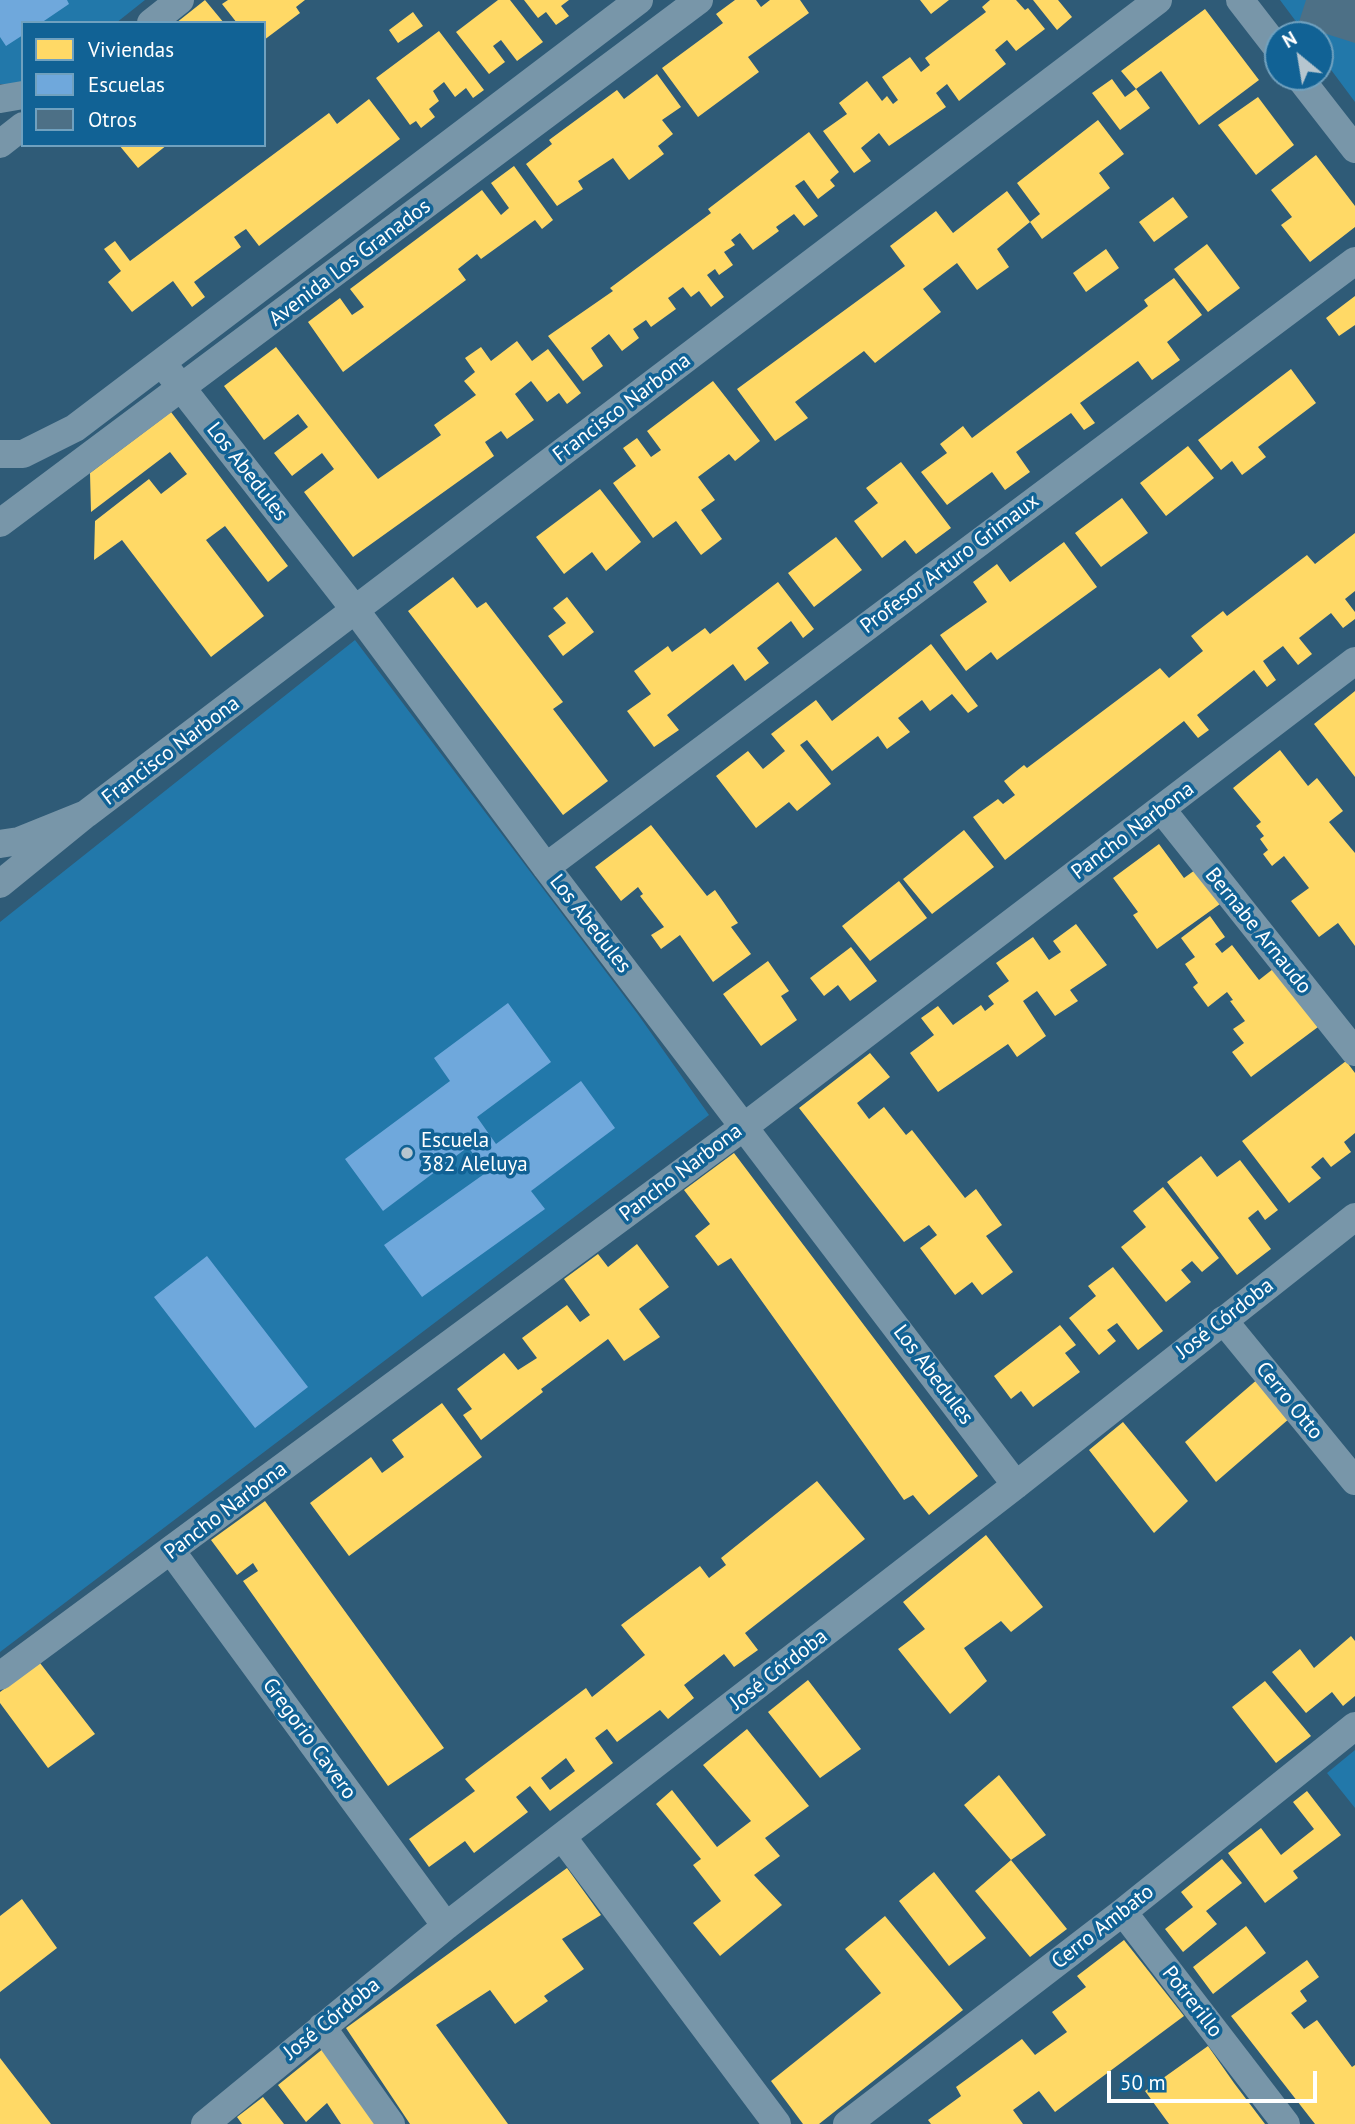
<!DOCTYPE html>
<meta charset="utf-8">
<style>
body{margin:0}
#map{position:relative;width:1355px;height:2124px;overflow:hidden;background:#2f5b77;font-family:"PT Sans",sans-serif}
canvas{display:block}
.legend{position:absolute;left:21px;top:21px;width:245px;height:126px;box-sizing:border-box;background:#116295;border:2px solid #70a1bf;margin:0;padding:9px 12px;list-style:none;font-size:21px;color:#fff}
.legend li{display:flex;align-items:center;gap:14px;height:35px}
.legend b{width:35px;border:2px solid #70a1bf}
.north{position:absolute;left:1264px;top:21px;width:70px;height:70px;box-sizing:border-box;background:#116295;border:2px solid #70a1bf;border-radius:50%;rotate:330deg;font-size:19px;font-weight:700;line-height:28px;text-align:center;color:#fff}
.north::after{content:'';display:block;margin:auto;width:24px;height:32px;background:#b6c6cf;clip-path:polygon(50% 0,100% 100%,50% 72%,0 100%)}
.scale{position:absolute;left:1107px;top:2071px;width:210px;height:32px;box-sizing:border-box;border:4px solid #fff;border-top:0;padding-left:9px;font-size:21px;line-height:24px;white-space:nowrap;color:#fff;-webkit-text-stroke:5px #116295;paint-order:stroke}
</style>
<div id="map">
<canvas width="1355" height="2124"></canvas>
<ul class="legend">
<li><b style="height:19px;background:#ffd966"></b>Viviendas</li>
<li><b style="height:19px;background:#6fa8dc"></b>Escuelas</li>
<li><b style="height:19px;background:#4d7086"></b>Otros</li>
</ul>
<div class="north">N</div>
<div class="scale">50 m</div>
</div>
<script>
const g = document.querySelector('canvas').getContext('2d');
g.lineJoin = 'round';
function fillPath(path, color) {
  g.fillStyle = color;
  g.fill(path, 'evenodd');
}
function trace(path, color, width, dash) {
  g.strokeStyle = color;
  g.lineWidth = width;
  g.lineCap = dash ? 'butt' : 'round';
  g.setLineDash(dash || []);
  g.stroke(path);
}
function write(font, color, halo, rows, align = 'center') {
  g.font = font + ' "PT Sans",sans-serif';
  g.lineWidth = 7;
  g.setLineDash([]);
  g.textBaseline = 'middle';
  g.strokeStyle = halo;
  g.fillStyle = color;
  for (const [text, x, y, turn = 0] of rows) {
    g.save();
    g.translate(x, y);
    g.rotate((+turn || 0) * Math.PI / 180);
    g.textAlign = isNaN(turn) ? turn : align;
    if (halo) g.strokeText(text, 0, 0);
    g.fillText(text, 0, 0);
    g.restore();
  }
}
fillPath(new Path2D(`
 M0,0H145L116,23H23V84H0Z
 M1280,0H1355V102L1320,55V35H1306Z
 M355,640L637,1013L709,1115L0,1652V922Z
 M1355,1750V1808L1327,1773Z`), '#2278aa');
fillPath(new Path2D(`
 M205,0L224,23H176Z
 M228,0H305L296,7L300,13L264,40V23H237L222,4Z
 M498,0H510L543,42L517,61L501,40L493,46L505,62L489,74L456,32Z
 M524,0H569L561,6L569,16L556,25L546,12L538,18Z
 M735,0H756L761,7L770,0H800L809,13L748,57L759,72L698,117L662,68L723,23L716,14Z
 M920,0H949L931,14Z
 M990,0H1016L1025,10L1028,8L1045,29L1016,51L1007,40L995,50L1006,64L959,101L947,84L936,93L946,107L889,146L879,133L861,148L871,161L854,173L823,131L847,114L839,103L867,81L882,101L887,96L893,104L898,100L882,77L910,57L921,72L930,65L925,58L986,12L982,7Z
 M1033,0H1058L1072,17L1057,30Z
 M1205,9L1259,80L1199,125L1161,71L1136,89L1150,108L1120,130L1092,93L1112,79L1125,97L1136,89L1121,71Z
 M413,12L423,26L398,43L389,30Z
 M439,31L484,90L473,98L466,88L455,97L444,82L433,91L439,101L429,109L435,117L421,128L416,121L410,125L376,78Z
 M657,74L681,107L662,120L673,134L658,146L664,154L629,180L613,158L578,181L583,189L557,206L526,164L552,144L549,140L617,90L624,99Z
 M1258,97L1294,145L1256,175L1218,125Z
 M369,99L400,139L259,246L246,229L234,237L241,247L194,282L205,297L192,307L173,281L132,312L108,282L121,271L104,249L115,241L130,261L329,113L337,124Z
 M1098,120L1124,154L1099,173L1110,188L1042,239L1030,222L1040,214L1017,183Z
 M809,132L839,172L830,180L835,186L818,199L804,180L795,186L818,216L804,226L794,214L776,227L779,231L753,250L740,233L731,240L735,245L724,252L733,265L719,275L715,269L707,275L724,297L711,307L699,291L691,297L683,287L668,298L676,309L651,327L646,320L633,329L639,338L622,351L609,334L591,348L603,366L583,381L548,336L613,291L610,288L711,213L708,209Z
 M119,145H167L138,168Z
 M1316,155L1355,206V227L1310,262L1281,225L1292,217L1271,190Z
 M514,166L553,220L542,229L535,220L481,259L477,254L458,269L466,280L343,372L308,322L340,298L352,315L364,307L350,289L482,190L501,215L509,208L491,183Z
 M1007,191L1030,222L997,249L1009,267L977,290L957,263L923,289L941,312L875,363L864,351L795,402L808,418L775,441L737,389L905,266L890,246L936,211L953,233Z
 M1173,197L1188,217L1154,242L1139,222Z
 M1207,244L1240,288L1208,312L1174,269Z
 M1106,249L1119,268L1086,292L1073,273Z
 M1174,278L1202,315L1167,342L1180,360L1152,380L1138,361L1080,403L1095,423L1084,430L1071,413L1016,452L1030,472L1005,490L992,472L947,505L921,472L947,453L940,444L963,426L972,438L1148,306L1144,300Z
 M1355,296V325L1339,336L1326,318Z
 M517,341L532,361L548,349L581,393L567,404L559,393L547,402L531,381L515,394L534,420L507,439L501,431L485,442L494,456L353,557L304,492L334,469L322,453L292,476L274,453L308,427L298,414L264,440L224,386L276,347L378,479L441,435L434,425L476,395L464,381L475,372L465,358L481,347L491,361Z
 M1291,369L1316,403L1258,447L1266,457L1242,475L1232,461L1221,470L1198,440Z
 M713,381L760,441L735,461L729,454L698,477L715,500L701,510L722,539L701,555L676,521L653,538L613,483L636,466L623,448L637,438L651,457L661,450L647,431Z
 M171,412L288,566L268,582L225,526L206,540L264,616L211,657L122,540L94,560L95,521L149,479L161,494L187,474L170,452L91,512L90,473Z
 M1188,446L1214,478L1166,516L1140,483Z
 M901,462L951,528L916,554L905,540L882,558L854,521L878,503L866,488Z
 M600,489L641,542L606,571L592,552L564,574L536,537Z
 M1122,498L1148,533L1101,567L1075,533Z
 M1355,533V591L1345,599L1355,612V619L1343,628L1331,613L1299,638L1312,654L1298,665L1283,646L1263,661L1276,680L1267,687L1254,670L1197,715L1209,730L1198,738L1184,721L1005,860L973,817L998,799L1003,804L1015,795L1004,781L1024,765L1027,768L1160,668L1169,678L1203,651L1191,636L1223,611L1227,616L1307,555L1315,564Z
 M836,537L862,570L814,607L788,573Z
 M1064,542L1097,587L997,660L991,652L966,671L940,635L987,602L973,582L997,564L1010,582Z
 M453,577L477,608L486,602L563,702L553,709L608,781L563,815L408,611Z
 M778,582L814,629L803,638L791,621L757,648L769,663L745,681L733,664L667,715L679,730L654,747L627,711L651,694L634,671L668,646L672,652L705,628L710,634Z
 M567,597L594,632L563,656L548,636L566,623L553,608Z
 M931,644L978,706L968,713L952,694L930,711L922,700L898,718L910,732L887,749L878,736L832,771L807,740L800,745L831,784L797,811L789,802L756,828L716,776L748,751L763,769L785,751L771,734L816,700L832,721Z
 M1355,691V777L1314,724Z
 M1280,750L1308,786L1317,778L1343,811L1329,822L1355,853V946L1338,923L1319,937L1291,901L1309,888L1284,856L1272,866L1263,854L1268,850L1260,839L1264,836L1256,826L1261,822L1233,788Z
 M651,825L707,896L715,890L738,923L731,927L751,954L713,982L680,935L661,949L651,935L664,927L640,896L643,894L638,887L621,901L595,867Z
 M964,830L994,867L932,914L903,879Z
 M1159,844L1184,878L1195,870L1220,904L1157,949L1133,915L1138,912L1113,878Z
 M899,881L927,918L870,961L842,926Z
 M1210,916L1225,937L1215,944L1222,953L1232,945L1259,980L1273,969L1318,1027L1251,1077L1232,1052L1244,1043L1233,1029L1245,1021L1230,1001L1233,1000L1227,992L1208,1007L1193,987L1198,983L1185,964L1195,957L1181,938Z
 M1076,924L1107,965L1070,990L1078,1001L1055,1016L1037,991L1023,1001L1046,1036L1017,1057L1008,1044L938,1092L910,1053L934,1035L921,1018L938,1006L953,1025L981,1005L985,1011L994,1004L988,996L1009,981L996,963L1033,937L1049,960L1061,952L1053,941Z
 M851,947L877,981L850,1001L838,985L824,996L810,978Z
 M768,961L789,991L781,996L797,1020L761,1046L723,994Z
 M870,1053L890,1077L857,1103L869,1119L884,1107L906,1135L912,1130L965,1198L976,1189L1002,1225L986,1236L1013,1272L982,1295L972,1282L955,1295L920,1248L937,1235L929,1225L904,1242L799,1108Z
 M1346,1061L1355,1073V1133L1344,1142L1351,1152L1331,1167L1323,1157L1311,1167L1321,1178L1289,1203L1242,1141Z
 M734,1153L978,1476L929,1515L913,1495L904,1500L731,1258L718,1266L695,1236L710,1224L684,1190Z
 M1201,1156L1217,1177L1240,1160L1278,1210L1265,1220L1258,1210L1248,1218L1271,1249L1237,1275L1167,1182Z
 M1163,1187L1219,1258L1202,1272L1192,1261L1181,1270L1191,1282L1166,1302L1121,1247L1146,1227L1133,1211Z
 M637,1244L669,1287L639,1309L660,1337L624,1361L608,1339L541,1389L543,1392L481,1440L463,1415L472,1409L457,1389L504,1353L518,1370L537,1358L522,1338L567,1305L580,1322L590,1315L564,1279L598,1254L608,1267Z
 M1113,1267L1163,1331L1138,1350L1117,1323L1107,1330L1116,1341L1099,1355L1069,1318L1096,1296L1088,1286Z
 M1060,1325L1076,1345L1065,1353L1080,1372L1033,1407L1021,1391L1011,1399L994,1376Z
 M1259,1378L1290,1418L1216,1482L1185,1442Z
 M442,1403L482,1457L349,1556L310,1503L371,1457L382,1473L404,1457L392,1440Z
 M1123,1422L1188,1501L1154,1533L1089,1450Z
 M817,1481L865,1539L745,1633L758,1650L734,1667L724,1654L684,1685L694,1698L668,1719L660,1710L617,1742L607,1729L595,1738L613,1763L550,1811L530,1786L516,1797L528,1812L474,1853L465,1841L429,1867L409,1839L475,1791L465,1779L586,1688L592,1697L645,1655L621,1625L700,1566L709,1578L726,1565L721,1558ZM566,1758L575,1771L550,1790L541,1778Z
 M265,1501L444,1748L388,1786L243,1581L258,1571L253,1563L237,1575L211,1540Z
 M986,1535L1043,1607L1011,1632L1001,1621L964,1648L987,1681L950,1714L898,1649L925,1629L903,1602Z
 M1351,1636L1355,1641V1696L1343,1706L1332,1692L1306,1713L1272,1672L1300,1649L1314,1668Z
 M40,1663L95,1734L48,1768L0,1703V1692Z
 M808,1680L861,1749L820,1778L768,1712Z
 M1265,1681L1311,1736L1276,1763L1232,1707Z
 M747,1729L809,1806L765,1838L780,1856L754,1875L782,1905L720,1956L693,1923L721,1901L693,1865L701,1859L656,1804L672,1790L717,1847L751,1821L703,1765Z
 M999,1775L1046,1835L1011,1860L1067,1929L1030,1957L975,1891L1011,1860L964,1805Z
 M1307,1791L1341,1835L1293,1871L1298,1878L1265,1903L1228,1853L1261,1828L1281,1855L1314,1829L1293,1802Z
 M1222,1859L1242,1883L1206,1911L1217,1924L1183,1952L1165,1929L1193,1907L1181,1892Z
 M567,1868L601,1915L562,1939L584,1969L544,1996L548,2001L515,2024L490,1990L436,2025L508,2124H410L346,2028Z
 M934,1872L986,1938L949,1966L899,1901Z
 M22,1899L57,1948L0,1992V1916Z
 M885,1916L963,2010L819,2124H803L771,2081L881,1993L845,1949Z
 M1246,1926L1266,1953L1213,1994L1193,1967Z
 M1124,1940L1184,2016L1055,2112L1039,2091L1013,2110L1023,2124H931L928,2120L961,2096L956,2087L1022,2039L1035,2055L1067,2032L1052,2012L1086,1987L1077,1976Z
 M1307,1960L1319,1977L1300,1991L1307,2001L1291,2013L1304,2029L1317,2020L1352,2067L1355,2065V2124H1315L1231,2016Z
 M1208,2046L1234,2083L1265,2124H1169L1145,2091Z
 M324,2048L380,2124H341L327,2103L306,2122L278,2085Z
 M0,2058L51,2124H0Z
 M263,2097L284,2124H242L237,2117Z`), '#ffd966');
fillPath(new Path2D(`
 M0,0H67L69,4L41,23H23V35L6,46L0,37Z
 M508,1003L551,1062L477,1117L496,1144L581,1081L615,1128L531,1191L545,1209L422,1297L384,1245L487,1172L468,1147L383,1211L345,1159L450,1081L434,1058Z
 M207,1256L308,1387L255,1428L154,1297Z`), '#6fa8dc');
fillPath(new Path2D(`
 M1306,0H1355V43L1298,25Z`), '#4d7086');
trace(new Path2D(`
 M1240,0L1278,49
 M151,23L180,0
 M1299,77L1355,149
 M0,99L23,95
 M0,144L23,126
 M162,363L356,611L546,867L1016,1485
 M0,454H23L75,428L639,0
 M0,523L699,0
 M1162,810L1355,1052
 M86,814L1158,0
 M0,844L19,841L86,814L0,884
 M546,867L1355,261
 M1223,1320L1355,1481
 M172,1552L446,1926
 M0,1676L745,1126L1355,661
 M563,1838L777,2124
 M1123,1912L1286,2124
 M322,2027L391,2124
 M205,2124L446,1926L1016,1485L1355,1217
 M847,2124L1123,1912L1355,1726`), '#7896a9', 28);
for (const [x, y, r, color] of [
 [407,1153,7,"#b6c6cf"]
]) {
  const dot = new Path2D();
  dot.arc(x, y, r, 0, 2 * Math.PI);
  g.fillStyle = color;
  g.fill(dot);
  trace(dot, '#116295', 2.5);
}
write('21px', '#fff', '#116295', [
 ["Avenida Los Granados",350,263,-37],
 ["Francisco Narbona",622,408,-37],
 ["Los Abedules",247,472,52],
 ["Profesor Arturo Grimaux",950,564,-37],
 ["Francisco Narbona",171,751,-37],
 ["Pancho Narbona",1133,831,-37],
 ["Los Abedules",590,924,52],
 ["Bernabe Arnaudo",1258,931,51],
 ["Pancho Narbona",681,1173,-37],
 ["José Córdoba",1225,1319,-38],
 ["Los Abedules",933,1375,53],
 ["Cerro Otto",1289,1401,51],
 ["Pancho Narbona",226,1511,-37],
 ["José Córdoba",779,1670,-38],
 ["Gregorio Cavero",309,1739,54],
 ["Cerro Ambato",1103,1927,-38],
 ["Potrerillo",1192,2002,52],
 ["José Córdoba",332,2019,-39]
]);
write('21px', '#fff', '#116295', [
 ["Escuela",421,1141],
 ["382 Aleluya",421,1165]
], 'left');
</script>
